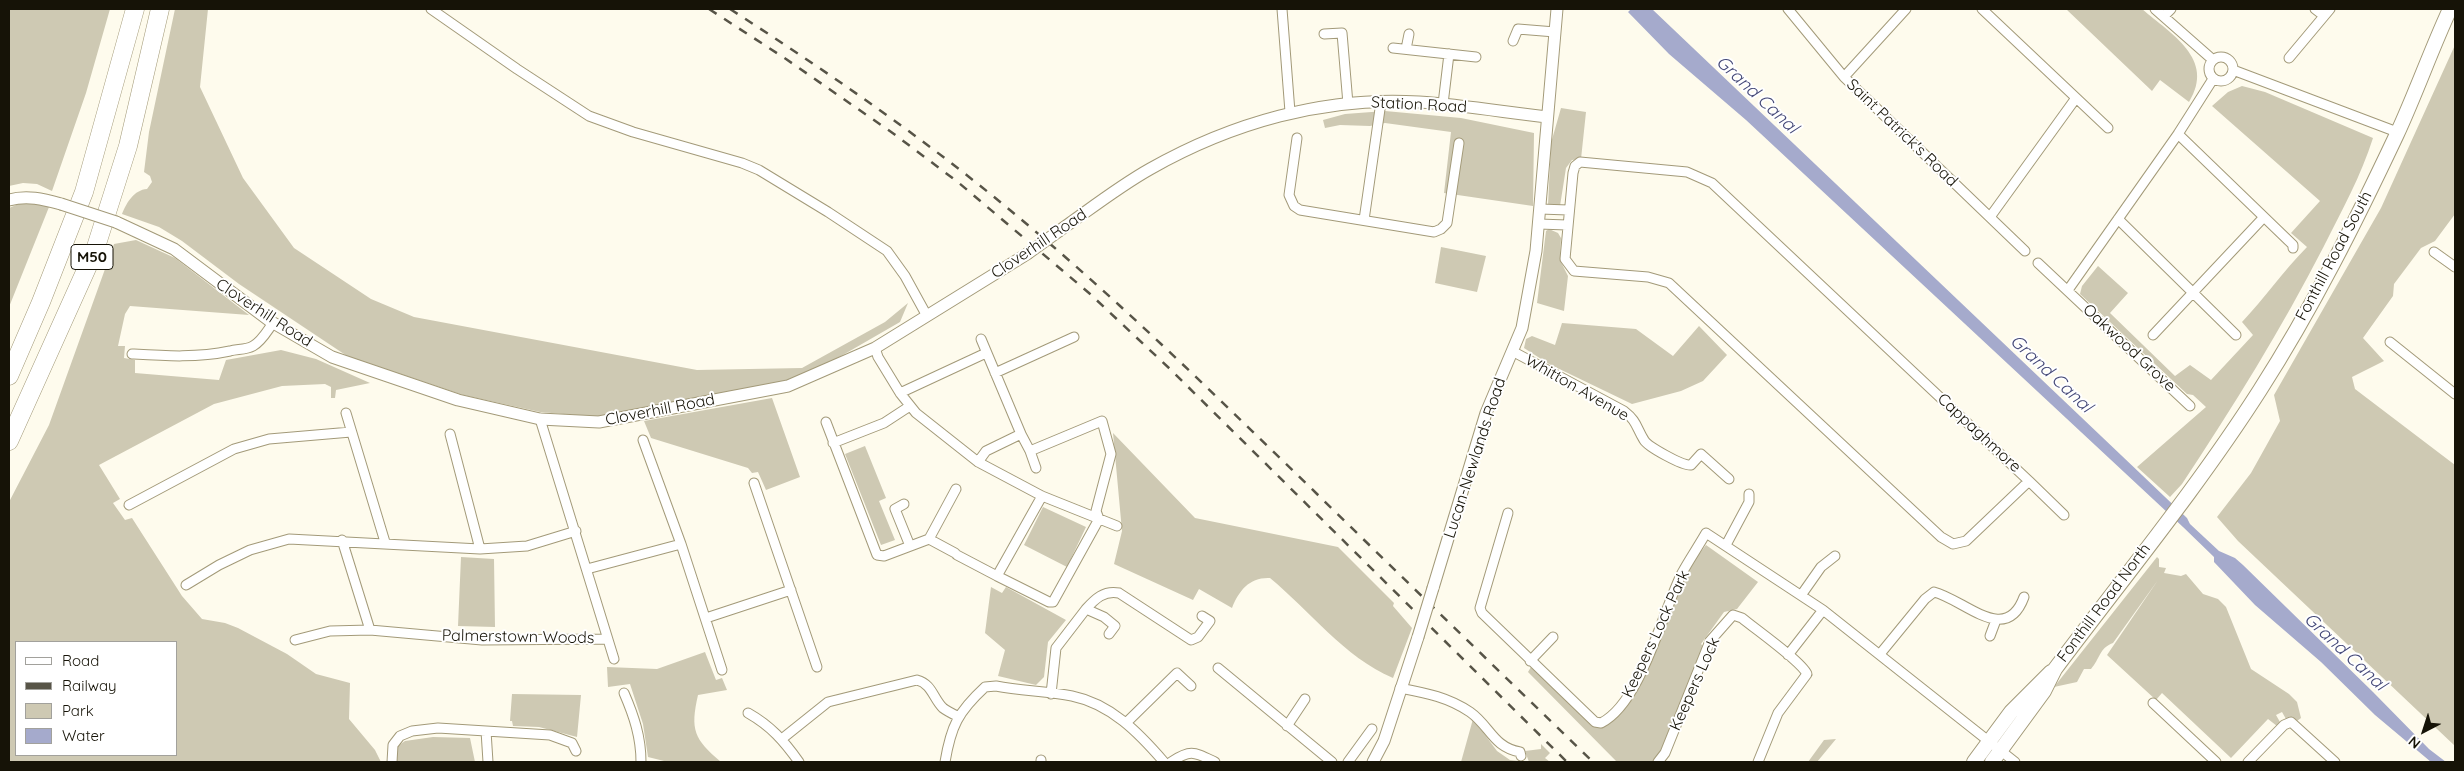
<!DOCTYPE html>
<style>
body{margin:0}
#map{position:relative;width:2464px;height:771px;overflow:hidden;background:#fefbed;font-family:Quicksand,sans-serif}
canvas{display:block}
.frame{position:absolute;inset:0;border:10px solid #161307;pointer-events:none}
.legend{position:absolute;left:15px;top:641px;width:162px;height:115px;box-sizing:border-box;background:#fff;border:1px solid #a2a19c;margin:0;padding:6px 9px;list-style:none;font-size:15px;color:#161307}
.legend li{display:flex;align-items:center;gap:10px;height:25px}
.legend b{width:25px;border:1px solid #a2a19c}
.north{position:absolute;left:2399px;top:706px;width:50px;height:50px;-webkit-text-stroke:4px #fff;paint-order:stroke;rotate:220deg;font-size:14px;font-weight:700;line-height:20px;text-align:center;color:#161307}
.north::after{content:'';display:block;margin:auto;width:18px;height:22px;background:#161307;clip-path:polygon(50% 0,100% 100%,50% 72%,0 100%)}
</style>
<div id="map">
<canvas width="2464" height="771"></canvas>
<div class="frame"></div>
<ul class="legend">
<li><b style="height:6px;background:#fff"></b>Road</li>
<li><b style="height:6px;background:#575447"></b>Railway</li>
<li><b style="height:14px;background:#cec9b3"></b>Park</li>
<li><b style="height:14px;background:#a5aacc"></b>Water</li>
</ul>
<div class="north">N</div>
</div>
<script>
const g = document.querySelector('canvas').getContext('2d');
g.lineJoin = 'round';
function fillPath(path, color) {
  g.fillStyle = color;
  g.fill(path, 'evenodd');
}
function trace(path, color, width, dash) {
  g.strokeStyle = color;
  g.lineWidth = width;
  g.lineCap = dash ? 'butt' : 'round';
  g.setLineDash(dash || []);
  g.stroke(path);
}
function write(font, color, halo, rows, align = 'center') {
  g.font = font + ' Quicksand,sans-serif';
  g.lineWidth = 4;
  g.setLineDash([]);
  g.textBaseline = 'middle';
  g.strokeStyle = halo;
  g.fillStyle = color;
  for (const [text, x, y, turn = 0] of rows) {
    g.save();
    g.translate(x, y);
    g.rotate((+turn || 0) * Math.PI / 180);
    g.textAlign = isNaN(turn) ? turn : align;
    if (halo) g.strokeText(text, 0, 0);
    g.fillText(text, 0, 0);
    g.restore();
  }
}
fillPath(new Path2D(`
 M9,9H110L86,93L52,191L37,184L23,183L9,186Z
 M175,9H208L200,87L243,178L294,248L371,299L414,317L697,370L802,368L885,322L908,303L900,322L829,363L784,381L598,417L540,412L463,395L347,356L239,284L182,241L159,227L122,214C127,202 134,190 147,189L152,182L150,176L144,172L149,132Z
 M2066,9H2142C2171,34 2216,59 2189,102L2160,80L2152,91Z
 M2455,45V214L2435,241L2421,248L2394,284L2393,296L2363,338L2384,361L2352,377L2355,389L2455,465V746L2238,541L2217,517L2251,473L2280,421L2274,395L2381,208Z
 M2242,86L2265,92L2373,138C2361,176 2342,210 2324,246C2282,328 2233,407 2182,484L2170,497L2137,467L2206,407L2193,395L2187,394L2080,294L2082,286L2098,266L2128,293L2110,313L2175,376L2190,365L2211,380L2253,335L2242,322C2265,298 2283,271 2307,247L2291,233L2320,201L2212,106L2228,92Z
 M1561,108L1586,112L1581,159L1572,160L1566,168L1560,206L1548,205L1551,143Z
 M1385,111L1461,118L1534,133L1533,206L1444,193L1451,132L1385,123L1370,126L1340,125L1325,128L1323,120L1345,114Z
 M21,203L41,204L49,207L9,307V208Z
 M1549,229L1558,233L1561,238L1560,260L1568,276L1564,311L1537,303L1546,231Z
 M136,240L175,258L249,315L130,306L125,314L118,346H125L124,358L135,360V373L219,380L226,360L281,350L316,359L370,383L336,390L335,398H331V387L325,384L282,386L214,404L99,465L120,499L113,503L125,520L132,518L182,596L202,619L225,623L238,628L287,654L316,674L350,683L349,719L375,750L381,762H9V502L49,425L114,244ZM176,642V755H16V642Z
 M1441,247L1486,256L1477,292L1435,283Z
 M1562,323L1636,329L1673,356L1699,326L1727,355L1703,381L1681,391L1632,404L1549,364L1524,348L1526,339L1532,336L1555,345Z
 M772,398L800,477L766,490L758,472L752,473L748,468L651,438L644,421Z
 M1113,433L1195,518L1338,547L1394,603L1393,606L1412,628L1393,678C1344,657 1310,611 1270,578C1250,577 1239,590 1232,608L1199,589L1193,600L1114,564L1122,531Z
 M865,446L886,498L879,501L895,540L881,545L845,454Z
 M1043,507L1086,527L1067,567L1024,545Z
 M1706,545L1758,582L1737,609L1724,612L1701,644L1703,646L1661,752L1652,762H1617L1528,672L1531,667L1592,725L1603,728L1633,699L1687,570Z
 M461,557L494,559L495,627L458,626Z
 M2157,557L2159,559V567L2166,568L2164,573L2181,576L2186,574L2203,594L2218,599L2226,607L2251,669L2289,694L2297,702L2301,718L2297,721L2286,719L2282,712L2276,715L2280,722L2277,726L2268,719L2231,758L2162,693L2156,700L2107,655L2158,580L2113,643C2099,648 2100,659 2091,669H2084L2077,682L2054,687Z
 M991,587L1002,593L1006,587L1066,620L1048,642L1044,677L1036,685L998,676L1005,650L985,633Z
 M705,652L716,680L722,678L727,690L698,695C690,730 694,739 721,762H668L648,757L643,724L630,684L608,687L607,667L657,669Z
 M512,694L581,695L577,737L539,727L513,726L512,721H510Z
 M1473,719L1497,751L1510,760L1529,762L1525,751L1541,749V744L1550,753L1545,758L1550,762H1461Z
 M433,737L470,738L475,762H396L395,748L405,741Z
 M1836,739L1817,762H1808L1824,740Z`), '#cec9b3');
fillPath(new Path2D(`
 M1631,9H1652L2142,475L2187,518L2190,524L2219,551L2235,558L2243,565L2373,692L2429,749L2446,762H2431L2375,715L2321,662L2255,605L2214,562V557L2183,527L1746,120L1669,54L1628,12Z`), '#a5aacc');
const minor = new Path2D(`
 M431,9L517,69L589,116L633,132L742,163L759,170L828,212L887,251L905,276L927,316
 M1282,9L1290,112
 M1788,9L1844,77L2025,251
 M1982,9L2108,128
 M2155,9L2213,60
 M2315,9L2324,16
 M2164,16L2171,9
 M1324,34L1342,33L1348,104
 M1513,41L1518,29L1555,32
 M1393,48L1476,57
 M1406,49L1409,34
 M2209 69a12 12 0 1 1 24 0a12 12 0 1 1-24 0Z
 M2289,58L2330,9
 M2233,70L2397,132
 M1844,77L1906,9
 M1443,104L1449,54
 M2178,134L2293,245V248
 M1297,138L1289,195L1294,206L1300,210L1434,232L1441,229L1447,223L1459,143
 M1580,162L1687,172L1712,183L2029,481L1966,541L1953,544L1941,537L1669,283L1648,277L1574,271L1565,259L1573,173L1575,166Z
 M1540,209L1568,210
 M1990,217L2076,98
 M2118,219L2236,335
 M1364,220L1381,102
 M1539,224L1567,225
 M2434,252L2455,267
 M2038,263L2190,406
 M2068,290L2178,134L2213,79
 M2153,335L2264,217
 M2390,342L2455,394
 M875,348L878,357L900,393L916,413L978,462L1042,496L1117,526
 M1512,351L1624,411C1637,421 1636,427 1644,440C1648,447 1683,466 1691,465L1701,454L1729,479
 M132,354C166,356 197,358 230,351C237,349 246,350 253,346C262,341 267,331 273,323
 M995,373L1074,337
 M900,393L986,353
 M346,413L385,542
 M540,419L614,659
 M826,422L877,555L884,556L929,539
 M450,434L480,549
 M1021,434L1030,451L1036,468
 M643,440L681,544L722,670
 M833,443L884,423L910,406
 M1030,451L1102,421L1111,454L1096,511L1099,519L1053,602H1049L997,576L1042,496
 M978,462L986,451L1021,434L981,339
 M2029,481L2064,515
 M754,483L817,667
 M904,504L895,509L910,546
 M129,505L234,449L269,439L351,432
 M1508,513L1480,608L1482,613L1595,722L1601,723C1641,703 1662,613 1682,573C1689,560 1698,547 1706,533L1823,610L2015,762
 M342,540L370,630
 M1726,545L1749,502V494
 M955,553L929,539L956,489
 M957,555L997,576
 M587,569L681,544
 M186,585L219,565L250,550L289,539L480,549L527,546L576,531
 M1802,594L1821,567L1835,556
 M1086,609C1095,599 1104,590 1119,593L1191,640L1198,637L1210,621L1202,616
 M706,618L791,590
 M1990,636L1996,620
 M295,640L330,631L370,630L482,640L606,639
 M1880,654L1925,599L1934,592C1965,600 2006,646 2024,597
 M1788,655L1823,610
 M1530,661L1553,637
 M1218,668L1332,762
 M1400,688C1426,693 1448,697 1470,712C1490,726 1493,747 1520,752L1521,756
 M624,693C634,716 641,737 641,762
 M1051,694L1056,648L1086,609L1104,617L1115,626L1109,634
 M2153,703L2216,762
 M748,713C771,726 784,741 799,762
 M1126,723L1177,673L1191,686
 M1287,726L1305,699
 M486,731L488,762
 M783,738L828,702L917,680C932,684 933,698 943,708C947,711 953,714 957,716
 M392,762L393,745L400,736L412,731L438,728L550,735L572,743L576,751
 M945,762C951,726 958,712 985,687L996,686C1021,691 1047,691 1072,696C1111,704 1139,733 1164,762
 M1041,762V760
 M1171,762C1191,749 1194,752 1215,762
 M1348,762L1372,729
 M1658,762L1665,753L1710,641L1733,615L1742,618C1755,629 1801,661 1807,674L1778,713L1758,762
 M2248,762L2284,725L2291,722L2335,762`);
const tertiary = new Path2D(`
 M9,200C27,195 43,199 61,204
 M116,222L174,249L270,321L332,357L458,400L540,419L599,422L788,386L875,348L1027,254
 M1059,231C1089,210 1118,187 1150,169C1231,123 1325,96 1419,102C1462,105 1504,112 1547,117
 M1433,588L1486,413L1522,328L1536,251L1557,9
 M1373,762L1384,741L1418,637`);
const secondary = new Path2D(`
 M1974,762L2011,712L2051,672
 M1992,762L2044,691L2055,669C2124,577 2198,487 2260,390C2312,309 2356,221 2397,134C2416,93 2431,50 2450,9`);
const motorway = new Path2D(`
 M9,376L41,302L84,192L135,9
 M9,441L95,250L128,146L160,9`);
trace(minor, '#a39a79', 11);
trace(tertiary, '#a39a79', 13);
trace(secondary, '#a39a79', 16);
trace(motorway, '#a39a79', 19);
trace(minor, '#fff', 9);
trace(tertiary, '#fff', 11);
trace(secondary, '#fff', 14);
trace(motorway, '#fff', 18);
trace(new Path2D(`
 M709,9L786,59L894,134L959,183L1089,293L1170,369L1567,762
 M730,9C834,76 935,146 1029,226C1129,310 1222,402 1316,493C1408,583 1501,673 1593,762`), '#575447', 2.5, [9, 9]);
const tertiaryBridge = new Path2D(`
 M61,204L116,222
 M1027,254L1059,231
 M1418,637L1433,588`);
trace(tertiaryBridge, '#a39a79', 13, []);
trace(tertiaryBridge, '#fff', 11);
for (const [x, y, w] of [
 [92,257,42]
]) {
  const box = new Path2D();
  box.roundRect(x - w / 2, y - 12.5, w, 25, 4);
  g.fillStyle = '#fff';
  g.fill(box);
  trace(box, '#161307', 1);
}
write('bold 15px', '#161307', null, [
 ["M50",92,257]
]);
write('16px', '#161307', '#fff', [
 ["Station Road",1419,105,3],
 ["Saint Patrick's Road",1902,133,44],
 ["Cloverhill Road",1039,244,-34],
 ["Fonthill Road South",2334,256,-62],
 ["Cloverhill Road",264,313,33],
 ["Oakwood Grove",2129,348,43],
 ["Whitton Avenue",1577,388,30],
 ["Cloverhill Road",660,410,-11],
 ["Cappaghmore",1979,433,43],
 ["Lucan-Newlands Road",1475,458,-72],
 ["Fonthill Road North",2104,603,-53],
 ["Keepers Lock Park",1656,634,-65],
 ["Palmerstown Woods",518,637,1],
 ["Keepers Lock",1695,684,-66]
]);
write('italic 18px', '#444877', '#fff', [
 ["Grand Canal",1757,95,43],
 ["Grand Canal",2051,374,43],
 ["Grand Canal",2345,652,43]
]);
</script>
